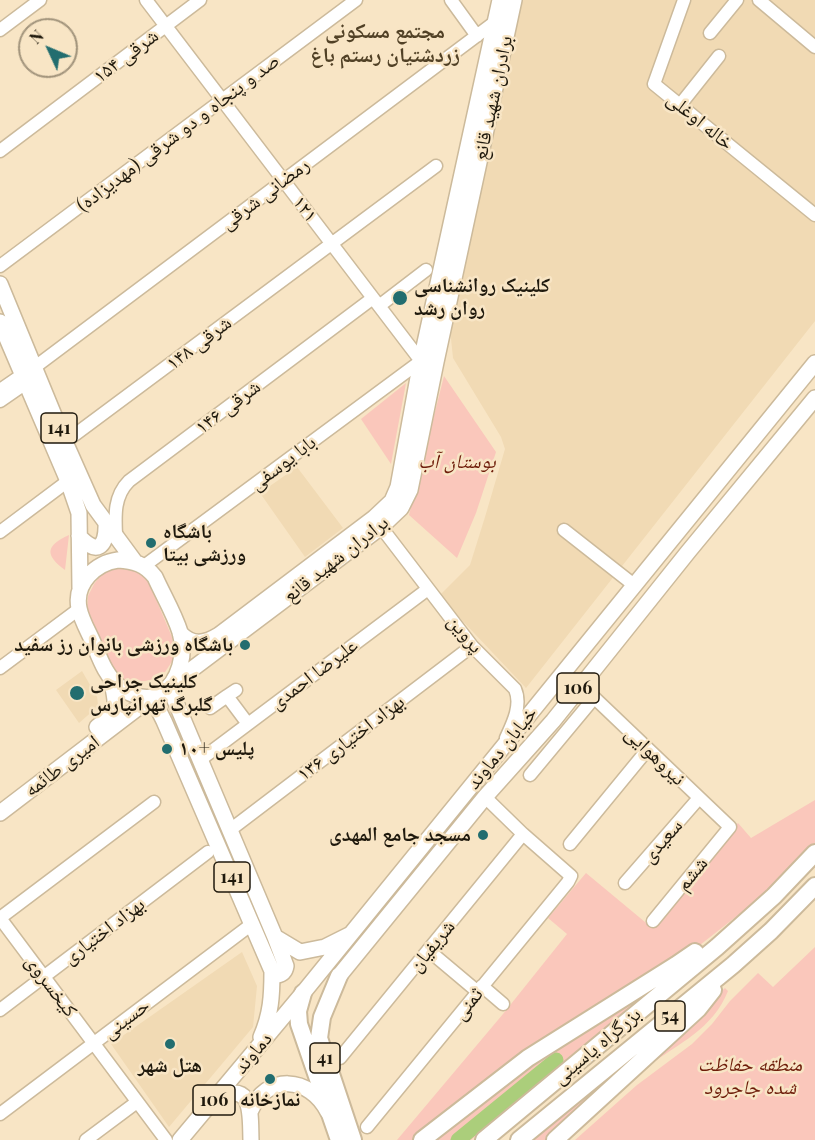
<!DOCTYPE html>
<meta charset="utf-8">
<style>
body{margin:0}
#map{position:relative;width:815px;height:1140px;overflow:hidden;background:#f8e5c5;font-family:"Playfair Display",serif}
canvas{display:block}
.north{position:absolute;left:18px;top:18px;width:60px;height:60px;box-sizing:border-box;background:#f8e5c5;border:2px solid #a1937b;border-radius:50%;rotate:314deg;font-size:16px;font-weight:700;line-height:24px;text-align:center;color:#1f190d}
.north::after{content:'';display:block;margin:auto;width:21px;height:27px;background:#226d6f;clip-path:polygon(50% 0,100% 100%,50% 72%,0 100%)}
</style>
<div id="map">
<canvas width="815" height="1140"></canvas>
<div class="north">N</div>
</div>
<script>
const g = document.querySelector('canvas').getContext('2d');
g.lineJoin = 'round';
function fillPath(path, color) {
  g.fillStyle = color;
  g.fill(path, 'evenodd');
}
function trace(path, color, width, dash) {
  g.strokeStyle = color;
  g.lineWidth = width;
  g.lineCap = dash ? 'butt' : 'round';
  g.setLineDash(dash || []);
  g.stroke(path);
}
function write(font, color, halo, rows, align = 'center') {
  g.font = font + ' "Playfair Display","Noto Naskh Arabic",serif';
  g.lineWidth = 5;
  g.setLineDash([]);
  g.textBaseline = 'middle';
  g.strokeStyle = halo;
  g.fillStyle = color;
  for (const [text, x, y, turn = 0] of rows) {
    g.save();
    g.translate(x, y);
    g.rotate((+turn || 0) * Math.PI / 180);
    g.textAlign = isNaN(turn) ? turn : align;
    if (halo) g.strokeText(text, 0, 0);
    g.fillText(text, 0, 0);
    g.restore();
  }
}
fillPath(new Path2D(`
 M521,0H815V321L526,688L439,596L470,565L485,517L505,449L501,437L453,358L450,329Z
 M297,467L343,528L305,557L260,493Z
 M82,671L97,697L98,704L95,709L79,723L56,690Z
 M242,952L257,986L253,1027L169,1127L111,1044Z`), '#f1dab4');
fillPath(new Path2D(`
 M444,376L496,452L476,513L457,558L409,515Z
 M406,383L391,464L361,419Z
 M69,535L65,570C45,555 45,546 69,535Z
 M113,569H123L135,570L147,578L172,637L174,648L173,660L165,672L154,679L136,683L125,680L112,668L87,610L88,596L94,584L102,574Z
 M815,800V843L761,897L686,956L417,1140H397L503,1014L567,934L548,918L586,873L651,927L738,823L751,838Z
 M815,947V1140H575L637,1085L692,1044L712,1024L730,1001L758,973L773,987Z
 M687,962L471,1140H426L460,1113Z
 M725,988L728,991C713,1029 678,1044 648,1066C638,1073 629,1082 619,1089C599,1106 579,1123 559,1140Z
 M671,1027L550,1140H533Z`), '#fac7bb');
trace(new Path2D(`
 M458,1140L556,1060`), '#abce7b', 15);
const minor = new Path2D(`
 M146,0L421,361
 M451,0L477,36
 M684,0L654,84L815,215
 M759,0L815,47
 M0,30L40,0
 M710,33L737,0
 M680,105L719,56
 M0,151L200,0
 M0,266L356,0
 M379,306L426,270
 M35,367L495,22
 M0,390L22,375
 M0,401L26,383
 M65,442L436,166
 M381,527L472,646L515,689C522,705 513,723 506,738
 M564,530L634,585
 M0,532L68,481
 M116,535C115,515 114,496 129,481L373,298
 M144,566L421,361
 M0,668L79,609
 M581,685L730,827L653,921
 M236,690L227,696L248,724
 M210,708L227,696
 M200,760L428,589
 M530,775L594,698
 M485,797L523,834L571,876L568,882
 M230,830L472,646
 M570,844L648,749
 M625,883L699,798
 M0,918L166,1140
 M0,918L154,802
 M428,950L478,992
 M482,986L503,1004
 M0,1010L208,852
 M340,1058L523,834
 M0,1114L252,924
 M367,1127L568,882
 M86,1140L137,1102`);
const major = new Path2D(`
 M0,284L65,442L93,505L135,562
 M0,322L68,481L79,513L80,588
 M79,536C97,556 107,547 106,523
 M118,560C134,561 145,564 155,577C163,595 174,613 180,632C186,653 180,682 160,694C148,701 133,696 121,688C106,677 100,659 93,642C88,631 81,619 79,608C74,583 96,563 118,560Z
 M180,633C193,646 204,644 219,635L374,518L392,501L398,487L421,361L500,0
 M97,727C120,710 117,706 111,679
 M0,813L152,697L164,721L272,971C272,996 271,1014 261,1037
 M349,935L325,947L300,952L275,937L174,698L171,685L381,527L401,508L410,490L436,362L514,0
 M272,971L277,975C283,974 285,972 286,966L275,937
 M339,976L485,797L553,721L688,552L815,398
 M214,1099C254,1079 250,1113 251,1140
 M250,1112C266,1073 310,1076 328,1112
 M180,1140L303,993L815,363`);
const highway = new Path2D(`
 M339,976L322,1017L319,1038L353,1140
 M303,993L298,1011L299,1024L339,1140
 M422,1140L528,1058L676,965L695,952
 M484,1140L717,947L774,896L815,853
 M519,1140L733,965L771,931L815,886
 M555,1140L698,1009L713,990`);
trace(minor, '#ccba9b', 15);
trace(major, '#ccba9b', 18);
trace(highway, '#ccba9b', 20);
trace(minor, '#fff', 12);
trace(major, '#fff', 15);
trace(highway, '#fff', 16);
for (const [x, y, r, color] of [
 [400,298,8,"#226d6f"],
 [151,543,6,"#226d6f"],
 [245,645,6,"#226d6f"],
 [77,693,8,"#226d6f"],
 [167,749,6,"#226d6f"],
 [483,835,6,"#226d6f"],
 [170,1044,6,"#226d6f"],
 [270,1079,6,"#226d6f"]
]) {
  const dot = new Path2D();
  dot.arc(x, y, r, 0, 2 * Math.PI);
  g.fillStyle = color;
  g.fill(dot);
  trace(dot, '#f8e5c5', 2);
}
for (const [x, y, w] of [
 [59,428,36],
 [578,688,42],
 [232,877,36],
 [670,1016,30],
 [325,1058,30],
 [214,1100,42]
]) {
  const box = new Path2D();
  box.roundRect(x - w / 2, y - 15, w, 30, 4.5);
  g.fillStyle = '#f8e5c5';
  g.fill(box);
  trace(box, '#1f190d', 1.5);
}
write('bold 18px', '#1f190d', null, [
 ["141",59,428],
 ["106",578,688],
 ["141",232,877],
 ["54",670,1016],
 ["41",325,1058],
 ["106",214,1100]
]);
write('20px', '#1f190d', '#f8e5c5', [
 ["۱۵۴ شرقی",126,56,-37],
 ["برادران شهید قانع",493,98,-78],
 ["خاله اوغلی",700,121,39],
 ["صد و پنجاه و دو شرقی (مهدیزاده)",178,133,-37],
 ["رمضانی شرقی",265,194,-37],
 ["۱۲۱",305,209,53],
 ["۱۴۸ شرقی",199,343,-37],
 ["۱۴۶ شرقی",228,407,-37],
 ["بابا یوسفی",283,463,-37],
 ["برادران شهید قانع",336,559,-38],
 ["پروین",465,634,50],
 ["علیرضا احمدی",314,674,-37],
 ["بهزاد اختیاری ۱۳۶",351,738,-37],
 ["خیابان دماوند",502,748,-51],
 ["نیروهوایی",655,756,44],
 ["امیری طائمه",62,766,-37],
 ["سعیدی",662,841,-49],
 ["ششم",692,874,-51],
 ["بهزاد اختیاری",104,931,-37],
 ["شریفیان",432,946,-51],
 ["کیخسروی",51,986,53],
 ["ثمنی",468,1004,-51],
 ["حسینی",126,1019,-37],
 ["بزرگراه یاسینی",597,1046,-40],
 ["دماوند",253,1053,-50]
]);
write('bold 20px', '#1f190d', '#f8e5c5', [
 ["کلینیک روانشناسی",414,286],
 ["روان رشد",414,309],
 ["باشگاه",163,532],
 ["ورزشی بیتا",163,555],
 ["باشگاه ورزشی بانوان رز سفید",233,645,"right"],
 ["کلینیک جراحی",90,682],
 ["گلبرگ تهرانپارس",90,705],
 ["پلیس +١٠",179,749],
 ["مسجد جامع المهدی",471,835,"right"],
 ["هتل شهر",170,1066,"center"],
 ["نمازخانه",270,1100,"center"]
], 'left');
write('italic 20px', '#6e1d0a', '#f8e5c5', [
 ["بوستان آب",457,462],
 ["منطقه حفاظت",750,1065],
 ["شده جاجرود",750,1088]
]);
write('bold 21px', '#514126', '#f8e5c5', [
 ["مجتمع مسکونی",385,31],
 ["زردشتیان رستم باغ",385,55]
]);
</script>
